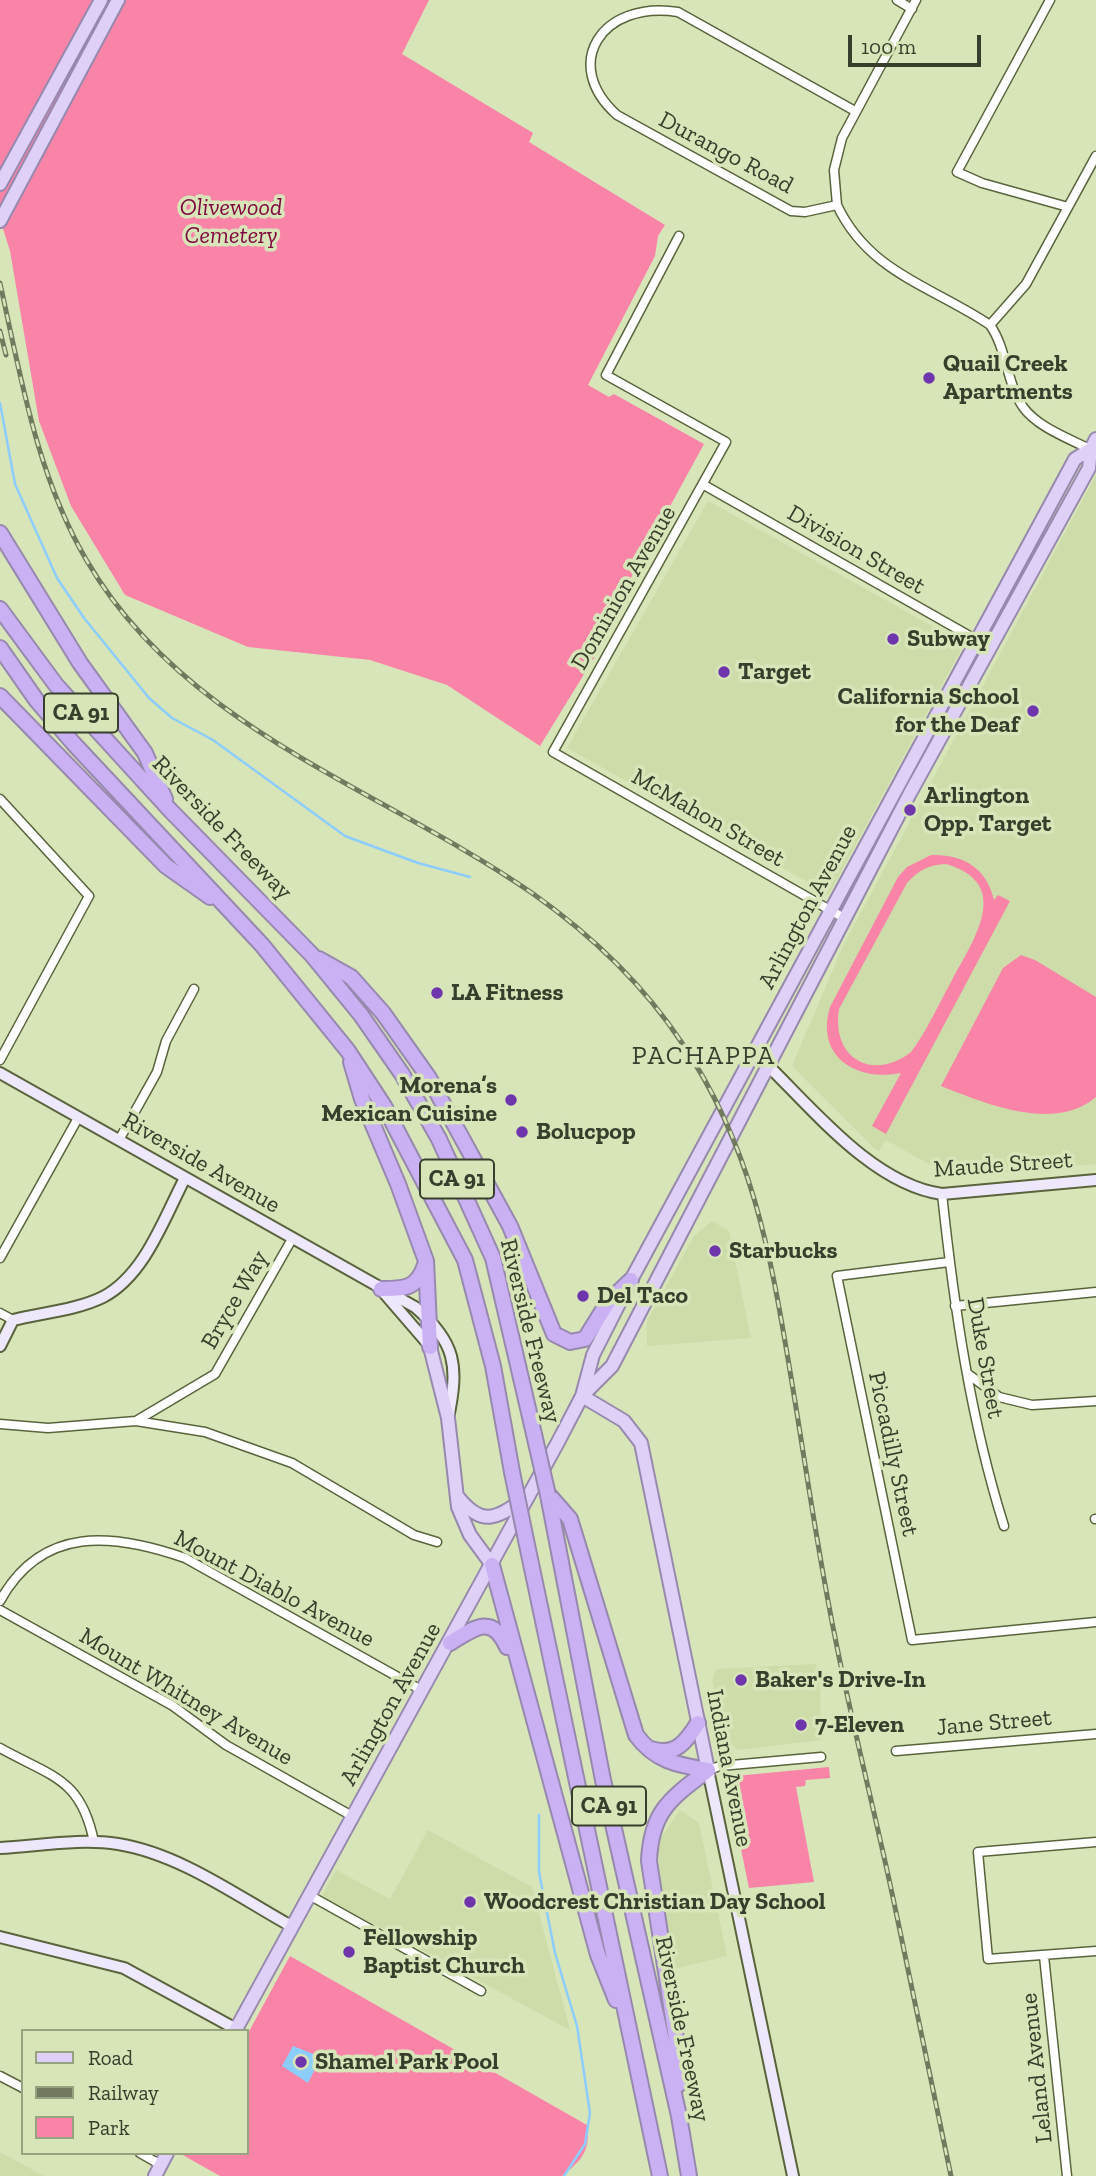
<!DOCTYPE html>
<meta charset="utf-8">
<style>
body{margin:0}
#map{position:relative;width:1096px;height:2176px;overflow:hidden;background:#d7e5b9;font-family:"Zilla Slab",serif}
canvas{display:block}
.legend{position:absolute;left:21px;top:2029px;width:228px;height:126px;box-sizing:border-box;background:#d7e5b9;border:2px solid #97a281;margin:0;padding:9px 12px;list-style:none;font-size:21px;color:#383e2c}
.legend li{display:flex;align-items:center;gap:14px;height:35px}
.legend b{width:35px;border:2px solid #97a281}
.scale{position:absolute;left:848px;top:35px;width:133px;height:32px;box-sizing:border-box;border:4px solid #383e2c;border-top:0;padding-left:9px;font-size:21px;line-height:24px;white-space:nowrap;color:#383e2c;-webkit-text-stroke:5px #d7e5b9;paint-order:stroke}
</style>
<div id="map">
<canvas width="1096" height="2176"></canvas>
<ul class="legend">
<li><b style="height:9px;background:#dfd0f8"></b>Road</li>
<li><b style="height:9px;background:#717a5e"></b>Railway</li>
<li><b style="height:19px;background:#fa84a8"></b>Park</li>
</ul>
<div class="scale">100 m</div>
</div>
<script>
const g = document.querySelector('canvas').getContext('2d');
g.lineJoin = 'round';
function fillPath(path, color) {
  g.fillStyle = color;
  g.fill(path, 'evenodd');
}
function trace(path, color, width, dash) {
  g.strokeStyle = color;
  g.lineWidth = width;
  g.lineCap = dash ? 'butt' : 'round';
  g.setLineDash(dash || []);
  g.stroke(path);
}
function write(font, color, halo, rows, align = 'center') {
  g.font = font + ' "Zilla Slab",serif';
  g.lineWidth = 7;
  g.setLineDash([]);
  g.textBaseline = 'middle';
  g.strokeStyle = halo;
  g.fillStyle = color;
  for (const [text, x, y, turn = 0] of rows) {
    g.save();
    g.translate(x, y);
    g.rotate((+turn || 0) * Math.PI / 180);
    g.textAlign = isNaN(turn) ? turn : align;
    if (halo) g.strokeText(text, 0, 0);
    g.fillText(text, 0, 0);
    g.restore();
  }
}
fillPath(new Path2D(`
 M1096,475V1164L952,1177L886,1140L879,1151L874,1148L792,1066L843,946Z
 M708,501L964,644L829,894L567,748Z
 M712,1221L729,1231L751,1338L647,1346V1321L694,1236Z
 M816,1664L820,1678L821,1740L738,1750L731,1744L719,1718L712,1680L716,1669Z
 M680,1810L699,1823L727,1956L674,1969L666,1927L657,1844Z
 M428,1830L532,1887L570,2030L322,1896L336,1870L390,1899Z
 M0,2152L44,2176H0Z`), '#cddca9');
fillPath(new Path2D(`
 M0,0H429L402,54L533,133L529,142L665,225L658,236L655,256L588,385L609,397L614,394L704,444L592,649L597,653L540,746L447,685L370,660L248,647L125,595L71,506L39,421L10,251L0,219Z
 M931,855C963,854 987,868 994,900L998,895L1010,901L886,1134L872,1126L901,1073C857,1082 815,1057 830,1007L898,877L907,867ZM946,864C1015,884 972,942 951,982C938,1005 927,1031 911,1052C872,1082 831,1058 839,1009L907,883C919,870 928,865 946,864Z
 M1021,955L1035,960L1096,997V1097C1055,1133 984,1103 941,1086L1003,968Z
 M829,1767L830,1778L806,1780L805,1786L796,1787L814,1882L749,1888L728,1786L736,1776Z
 M290,1956L587,2125C591,2151 581,2161 562,2176H220L181,2154L247,2153V2035Z`), '#fa84a8');
fillPath(new Path2D(`
 M293,2046L321,2057L308,2083L282,2066Z`), '#8ccdfe');
trace(new Path2D(`
 M0,403L15,484L57,578L84,618L149,698L172,718L213,740L345,836L418,863L470,877
 M539,1815V1872L555,1953L577,2026L590,2113L585,2144L564,2176`), '#8ccdfe', 2.5);
const street = new Path2D(`
 M897,0L912,9
 M1050,0L957,172L982,183L1068,207
 M855,111L678,12C602,0 560,64 617,115L791,211L805,212L837,205C869,273 932,286 990,325C1007,349 1006,382 1023,407C1038,428 1071,439 1093,451
 M837,205L834,170L842,138L916,0
 M679,236L606,375L726,442L553,752L844,918
 M990,325L1026,284L1096,156
 M704,485L989,647
 M0,799L89,896L0,1060
 M119,1140L157,1072L166,1041L194,989
 M942,1194C954,1306 970,1418 1004,1526
 M0,1258L78,1118
 M949,1262L837,1276L912,1640L1096,1622
 M955,1306L1096,1292
 M0,1313L13,1320
 M968,1374L999,1397L1032,1405L1096,1401
 M136,1421L215,1374L292,1239
 M0,1424L48,1428L136,1421L205,1432L292,1463L414,1535L437,1542
 M1095,1519H1096
 M0,1601C42,1525 113,1533 185,1558L423,1691
 M0,1610L173,1706L226,1745L352,1816
 M0,1748C52,1777 81,1778 94,1842
 M896,1751L1096,1734
 M708,1770L720,1766L821,1757
 M1096,1842L978,1852L988,1959L1096,1951
 M309,1895L481,1991
 M1044,1956L1067,2176
 M0,2076L23,2088
 M140,2153L161,2165`);
const secondary = new Path2D(`
 M754,1052C806,1100 869,1184 942,1194L1096,1180
 M0,1073L415,1307C456,1342 459,1366 448,1418
 M385,1294L429,1345
 M0,1346L13,1320C41,1313 77,1310 103,1297C145,1275 164,1218 185,1178
 M708,1770L793,2176
 M0,1848C38,1846 80,1838 118,1844C180,1854 237,1896 291,1926
 M0,1937L124,1968L236,2029`);
const primary = new Path2D(`
 M0,184L101,0
 M0,221L118,0
 M430,1347L448,1418L458,1507L470,1535L492,1565
 M582,1396L612,1366L909,795L1089,468L1091,449L1096,439
 M582,1396L624,1421L641,1443L708,1770
 M458,1497C482,1527 496,1519 524,1499
 M235,2031L558,1442L582,1396L593,1355L631,1280L1075,459L1091,449
 M155,2176L167,2153`);
const highway = new Path2D(`
 M0,533L80,663L145,753L165,799
 M0,609L56,685L170,810L312,955L361,1015L402,1074L439,1139L493,1258L534,1434
 M0,648L37,701L74,744L262,945L348,1051L384,1106L465,1260L493,1366L512,1472
 M0,696L166,866L210,897
 M319,959L351,977L383,1013L429,1078L510,1226L554,1334L570,1342L585,1339L608,1302L631,1280
 M351,1062L362,1099L398,1184L426,1261L430,1347
 M381,1289C404,1289 417,1289 425,1265
 M548,1495L603,1780L679,2116L689,2176
 M549,1495L570,1519L636,1735C655,1761 677,1765 708,1770
 M526,1540L660,2176
 M492,1565L598,1955L616,2000
 M450,1643C474,1628 492,1613 507,1647
 M651,1749C675,1757 686,1742 698,1723
 M678,2085L677,2045L649,1861C651,1811 671,1798 708,1770`);
trace(street, '#59643d', 11);
trace(secondary, '#59643d', 14);
trace(primary, '#9789ae', 16);
trace(highway, '#9789ae', 18);
trace(street, '#fff', 8);
trace(secondary, '#efe8fc', 10);
trace(primary, '#dfd0f8', 12);
trace(highway, '#cab1f4', 14);
const rail = new Path2D(`
 M0,283C21,378 37,476 87,561C185,729 380,788 532,893C590,934 643,984 682,1043C752,1147 770,1251 790,1371C805,1460 817,1549 835,1637C853,1729 877,1820 896,1912C915,2000 932,2088 951,2176
 M0,331L6,355`);
trace(rail, '#717a5e', 5);
trace(rail, '#d7e5b9', 2.5, [8]);
const highwayBridge = new Path2D(`
 M534,1434L548,1495
 M512,1472L526,1540`);
trace(highwayBridge, '#9789ae', 18, []);
trace(highwayBridge, '#cab1f4', 14);
for (const [x, y, r, color] of [
 [929,378,7,"#6e35ac"],
 [893,639,7,"#6e35ac"],
 [724,672,7,"#6e35ac"],
 [1033,711,7,"#6e35ac"],
 [910,810,7,"#6e35ac"],
 [437,993,7,"#6e35ac"],
 [511,1100,7,"#6e35ac"],
 [522,1132,7,"#6e35ac"],
 [715,1251,7,"#6e35ac"],
 [583,1296,7,"#6e35ac"],
 [741,1680,7,"#6e35ac"],
 [801,1725,7,"#6e35ac"],
 [470,1902,7,"#6e35ac"],
 [349,1952,7,"#6e35ac"],
 [301,2062,7,"#6e35ac"]
]) {
  const dot = new Path2D();
  dot.arc(x, y, r, 0, 2 * Math.PI);
  g.fillStyle = color;
  g.fill(dot);
  trace(dot, '#d7e5b9', 2.5);
}
for (const [x, y, w] of [
 [81,713,74],
 [457,1179,74],
 [609,1806,74]
]) {
  const box = new Path2D();
  box.roundRect(x - w / 2, y - 19.5, w, 39, 5);
  g.fillStyle = '#d7e5b9';
  g.fill(box);
  trace(box, '#383e2c', 2);
}
write('bold 23px', '#383e2c', null, [
 ["CA 91",81,713],
 ["CA 91",457,1179],
 ["CA 91",609,1806]
]);
write('24px', '#383e2c', '#d7e5b9', [
 ["Durango Road",726,153,28],
 ["Division Street",856,550,30],
 ["Dominion Avenue",624,588,-60],
 ["McMahon Street",708,818,30],
 ["Riverside Freeway",222,828,46],
 ["Arlington Avenue",808,907,-62],
 ["Riverside Avenue",201,1163,30],
 ["Maude Street",1003,1165,-4],
 ["Bryce Way",235,1300,-60],
 ["Riverside Freeway",530,1331,76],
 ["Duke Street",985,1358,80],
 ["Piccadilly Street",893,1454,78],
 ["Mount Diablo Avenue",274,1589,28],
 ["Mount Whitney Avenue",186,1697,31],
 ["Arlington Avenue",391,1704,-61],
 ["Jane Street",994,1723,-5],
 ["Indiana Avenue",729,1768,79],
 ["Riverside Freeway",682,2029,78],
 ["Leland Avenue",1037,2068,-96]
]);
write('italic 24px', '#7f073e', '#d7e5b9', [
 ["Olivewood",231,208],
 ["Cemetery",231,236]
]);
write('bold 24px', '#383e2c', '#d7e5b9', [
 ["Quail Creek",943,364],
 ["Apartments",943,392],
 ["Subway",907,639],
 ["Target",738,672],
 ["California School",1019,697,"right"],
 ["for the Deaf",1019,725,"right"],
 ["Arlington",924,796],
 ["Opp. Target",924,824],
 ["LA Fitness",451,993],
 ["Morena’s",497,1086,"right"],
 ["Mexican Cuisine",497,1114,"right"],
 ["Bolucpop",536,1132],
 ["Starbucks",729,1251],
 ["Del Taco",597,1296],
 ["Baker's Drive-In",755,1680],
 ["7-Eleven",815,1725],
 ["Woodcrest Christian Day School",484,1902],
 ["Fellowship",363,1938],
 ["Baptist Church",363,1966],
 ["Shamel Park Pool",315,2062]
], 'left');
g.letterSpacing = '2px';
write('26px', '#383e2c', '#d7e5b9', [
 ["PACHAPPA",704,1057]
]);
g.letterSpacing = '0px';
</script>
